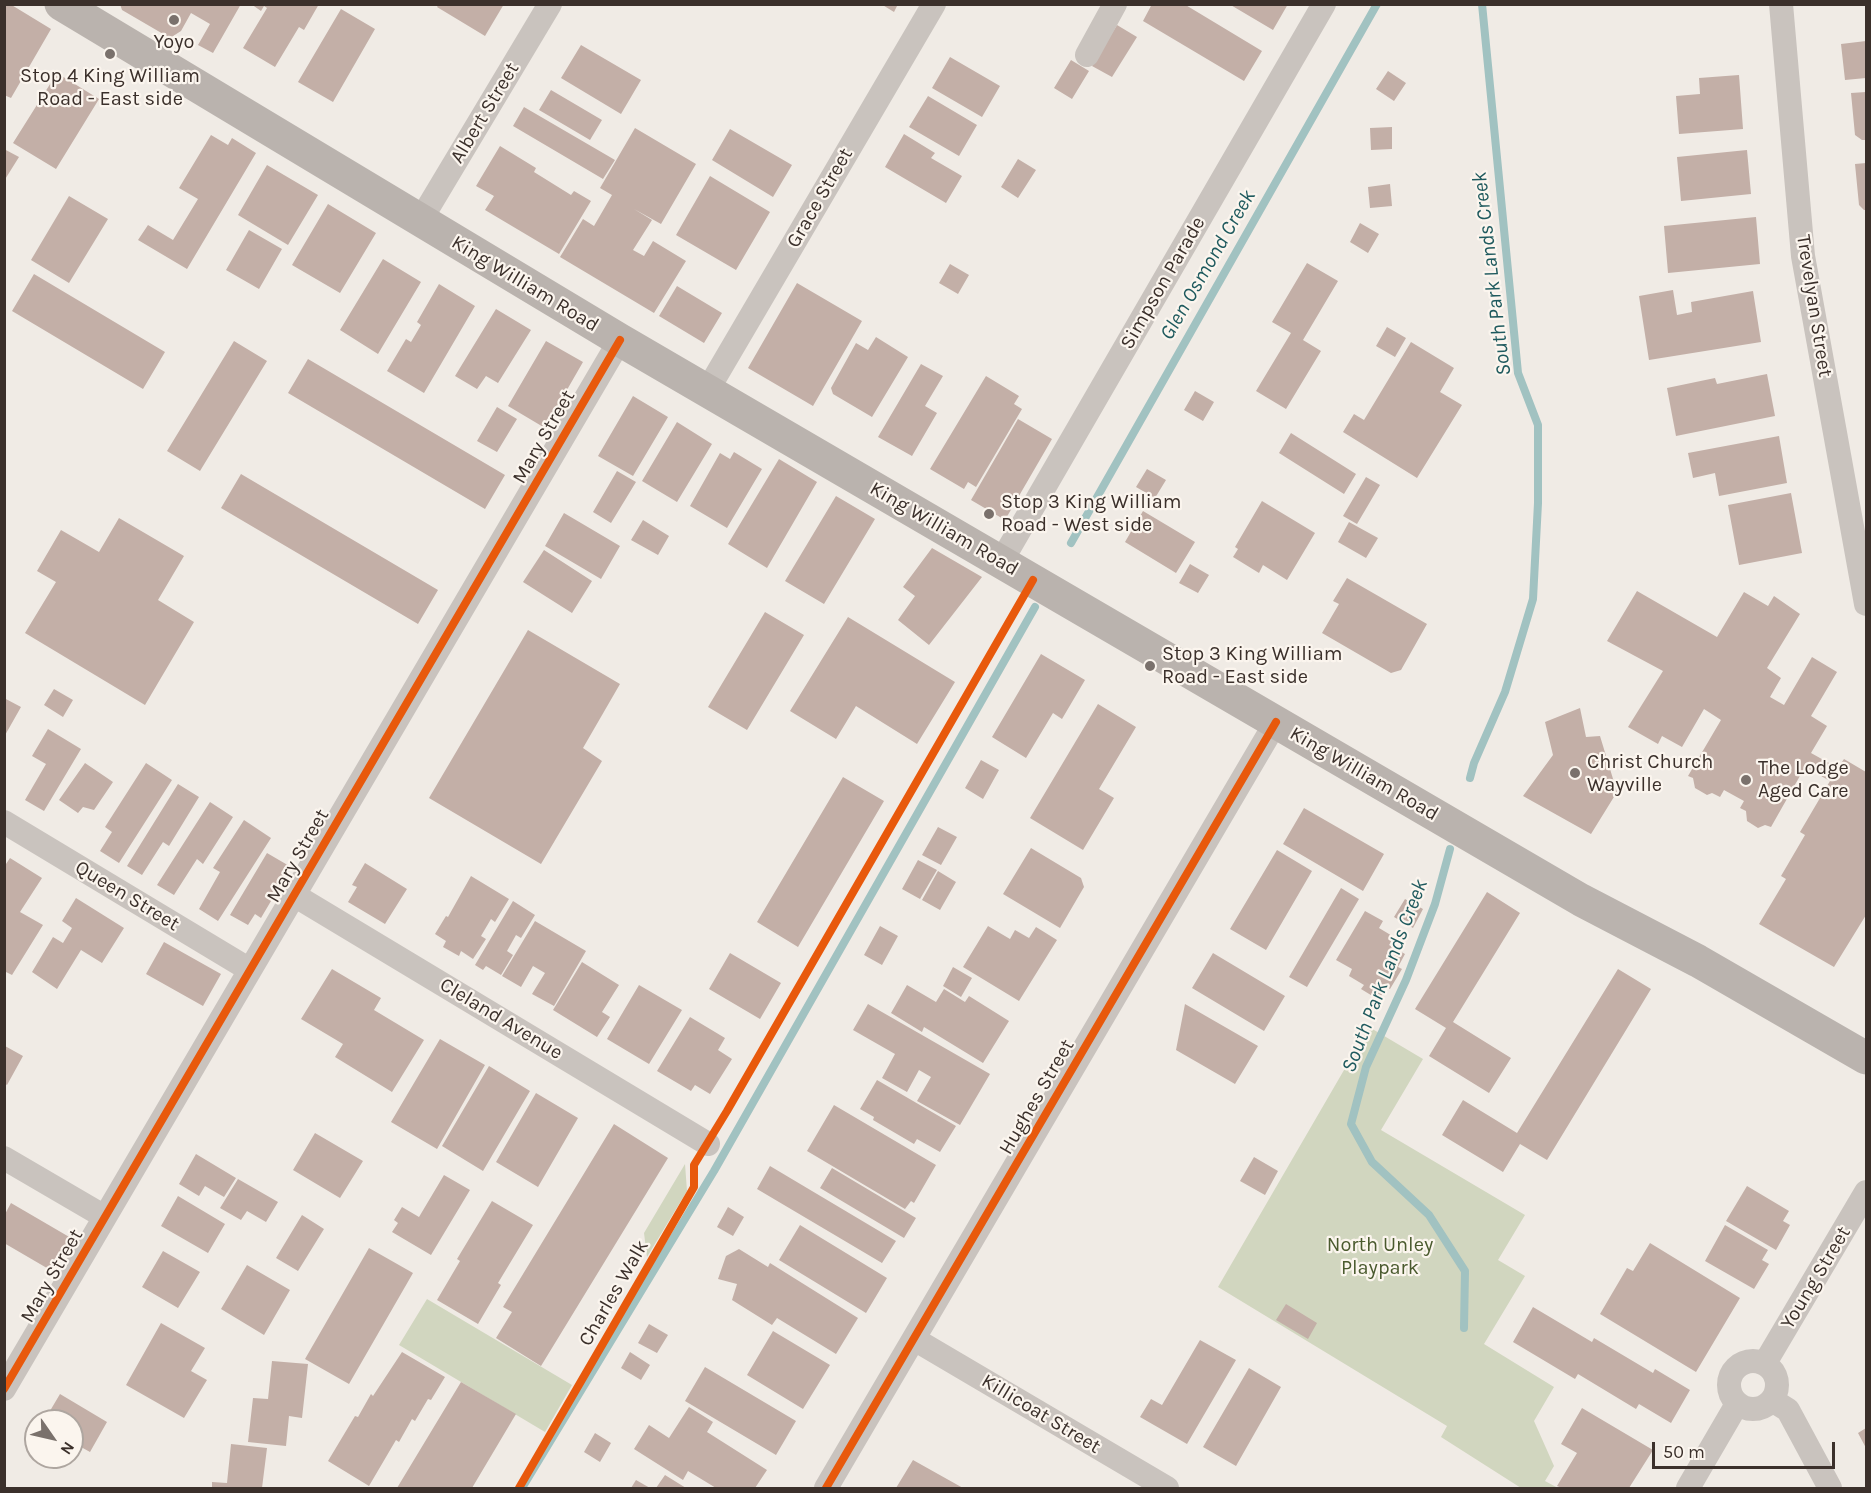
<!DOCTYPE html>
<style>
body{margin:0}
#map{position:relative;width:1871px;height:1493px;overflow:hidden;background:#f0ebe5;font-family:Karla,sans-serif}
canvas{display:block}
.frame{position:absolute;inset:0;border:6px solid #3b302b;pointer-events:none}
.north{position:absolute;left:24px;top:1409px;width:60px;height:60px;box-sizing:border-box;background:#fbf5ee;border:2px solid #aea6a0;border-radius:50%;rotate:124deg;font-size:16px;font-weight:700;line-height:24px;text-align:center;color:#3b302b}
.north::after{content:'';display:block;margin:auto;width:21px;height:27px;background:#7a716c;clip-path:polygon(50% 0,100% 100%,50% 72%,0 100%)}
.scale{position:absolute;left:1652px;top:1442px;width:183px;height:27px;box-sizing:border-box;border:3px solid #3b302b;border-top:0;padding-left:8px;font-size:18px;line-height:21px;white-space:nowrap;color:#3b302b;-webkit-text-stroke:4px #fbf5ee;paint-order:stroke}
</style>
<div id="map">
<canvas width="1871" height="1493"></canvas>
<div class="frame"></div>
<div class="north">N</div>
<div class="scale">50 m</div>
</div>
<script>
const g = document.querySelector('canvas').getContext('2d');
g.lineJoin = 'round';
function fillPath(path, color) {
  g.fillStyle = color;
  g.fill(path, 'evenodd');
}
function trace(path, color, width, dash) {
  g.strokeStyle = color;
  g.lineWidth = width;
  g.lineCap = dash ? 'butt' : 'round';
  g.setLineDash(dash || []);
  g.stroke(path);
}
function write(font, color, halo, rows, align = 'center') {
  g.font = font + ' Karla,sans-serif';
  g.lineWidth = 4.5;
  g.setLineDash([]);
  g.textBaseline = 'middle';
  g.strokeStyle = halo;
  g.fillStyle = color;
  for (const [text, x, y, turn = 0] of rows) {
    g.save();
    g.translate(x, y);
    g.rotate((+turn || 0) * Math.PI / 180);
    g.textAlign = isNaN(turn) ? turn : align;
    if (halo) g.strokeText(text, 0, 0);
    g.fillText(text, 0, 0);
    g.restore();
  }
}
fillPath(new Path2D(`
 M1369,1027L1423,1059L1381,1130L1525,1215L1498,1260L1525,1276L1484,1344L1554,1387L1534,1421L1554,1466L1545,1481L1558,1488H1521L1441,1437L1447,1426L1218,1287Z
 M685,1164L687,1191L647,1257L644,1233Z
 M427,1299L572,1385L545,1432L399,1345Z`), '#d1d6bf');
trace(new Path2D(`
 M1071,543L1377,4
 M1470,778L1474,763L1505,692L1533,599L1538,503V425L1518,373L1482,4
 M1450,849L1435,904L1406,980L1366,1067L1351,1124L1372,1162L1429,1215L1465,1271L1464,1328
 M522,1488L714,1171L1035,607`), '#a1c2c1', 8);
fillPath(new Path2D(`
 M4,4H10L51,29L11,98L4,95Z
 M120,4H241L213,53L198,45L210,24L191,13L181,31L170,38L122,10Z
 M251,4H319L304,30L299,27L275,67L243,48L267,8L264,6L261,11Z
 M439,4H504L485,36L437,7Z
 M881,4H898L894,12Z
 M1152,4H1184L1262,51L1244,81L1143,21Z
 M1229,4H1288L1273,30Z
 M341,9L375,29L333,102L298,82Z
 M1117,25L1137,37L1112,77L1092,66Z
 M1866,41V78L1845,80L1841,44Z
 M581,45L641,80L621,114L561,78Z
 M950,57L1000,86L982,117L932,88Z
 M1071,60L1089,71L1072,99L1054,88Z
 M1388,71L1406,83L1394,101L1376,89Z
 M57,73L99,99L56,169L13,143Z
 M1739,75L1743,129L1679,134L1676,96L1700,94L1699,78Z
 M551,90L602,120L590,140L539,110Z
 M1866,92V140H1862L1855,135L1851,93Z
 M928,96L977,125L959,156L909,127Z
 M524,107L615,160L603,179L513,126Z
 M1392,127V149L1371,150L1370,128Z
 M635,128L696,164L661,224L634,209L652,220L633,250L644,256L653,241L686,261L654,313L560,257L583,219L594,226L612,195L600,188Z
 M730,129L792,165L773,197L712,160Z
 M904,134L935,153L931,158L962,176L946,203L885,167Z
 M211,135L228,145L232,138L256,153L187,269L138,240L148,225L173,240L198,199L179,188Z
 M500,146L536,168L534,172L571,195L574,191L591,201L559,254L485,210L494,196L476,186Z
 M4,149L19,157L4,181Z
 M1747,150L1751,194L1681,201L1677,157Z
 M1018,159L1036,170L1018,198L1001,187Z
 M1866,163V210H1864L1859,205L1855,164Z
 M267,165L318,195L288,245L238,215Z
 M710,176L770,212L736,270L676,235Z
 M1390,184L1392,206L1370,208L1368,187Z
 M69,196L108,219L69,283L31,260Z
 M328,204L376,233L340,293L292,265Z
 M1756,217L1760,264L1668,273L1664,226Z
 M1360,223L1379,234L1368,253L1350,242Z
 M249,230L282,249L259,289L226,270Z
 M383,259L421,282L378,354L340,330Z
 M1307,263L1338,281L1303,340L1321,351L1286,409L1256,391L1291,333L1272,322Z
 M950,264L969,275L958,294L939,283Z
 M34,274L165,352L143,389L12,311Z
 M797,283L862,321L813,406L748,368Z
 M439,284L475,306L424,393L387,371L406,339L411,342L421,325L417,322Z
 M677,286L722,313L704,343L659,316Z
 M1673,290L1677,315L1692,312L1691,302L1753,291L1761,342L1649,360L1639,296Z
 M496,309L531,330L498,383L486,376L477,389L455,376Z
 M1387,327L1406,338L1395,357L1376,346Z
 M876,337L908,357L872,417L833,394L831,388L856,343L868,350Z
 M234,341L267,361L200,471L167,451Z
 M546,341L583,362L545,428L508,406Z
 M1411,342L1454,368L1440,392L1462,405L1417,478L1343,432L1354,414L1364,420Z
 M308,359L505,475L485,509L288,393Z
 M921,364L943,376L925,406L937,413L912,456L878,437Z
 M1767,374L1775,416L1676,436L1667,388L1715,378L1717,384Z
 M986,376L1019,396L1014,404L1022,409L976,487L968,482L964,489L930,469Z
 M1195,391L1214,402L1203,421L1184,410Z
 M633,396L668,417L633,476L598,456Z
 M497,407L517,419L497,452L477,441Z
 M1018,419L1052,439L1005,520L971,500Z
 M677,422L712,444L677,502L642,481Z
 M1291,433L1356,474L1344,494L1279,453Z
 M1779,436L1787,483L1719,496L1715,473L1693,478L1688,453Z
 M734,452L762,469L727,528L690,506L720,453L730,459Z
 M779,459L817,482L767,568L728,544Z
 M1147,469L1166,480L1155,498L1136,487Z
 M617,471L636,482L611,523L593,512Z
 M241,474L438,590L418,624L221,508Z
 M1366,477L1380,485L1357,524L1343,516Z
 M1791,493L1802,553L1739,565L1728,505Z
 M836,496L875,519L824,604L785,581Z
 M1262,501L1315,533L1287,580L1263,565L1259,573L1233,557L1238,549L1235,547Z
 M1143,511L1195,542L1176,573L1125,542Z
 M564,513L620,546L601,579L545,546Z
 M119,518L184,556L158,600L194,622L145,705L25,633L56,582L37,571L61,530L99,552Z
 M643,520L669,536L658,555L631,540Z
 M1349,522L1378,538L1366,558L1338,542Z
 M932,548L982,577L929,645L898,620L915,596L903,587Z
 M544,550L592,581L572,613L523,582Z
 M1190,564L1209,575L1198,593L1179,583Z
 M1347,578L1427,624L1401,670L1391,673L1322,633L1339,604L1333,601Z
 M1637,591L1717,637L1744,592L1768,606L1774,596L1800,614L1767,668L1781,678L1770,697L1784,705L1812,657L1837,672L1811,716L1827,726L1811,753L1838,768L1844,759L1866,772V915L1834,967L1759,924L1786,879L1781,876L1805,835L1800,832L1830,781L1805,767L1771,827L1765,825L1758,828L1747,821L1746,811L1740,808L1744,801L1724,790L1720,797L1712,793L1707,795L1695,788L1693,778L1688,776L1721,720L1704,709L1682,747L1662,736L1658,744L1628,727L1663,671L1607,641Z
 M765,612L804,635L747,730L708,707Z
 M848,617L955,682L917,744L856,706L836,739L790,711Z
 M528,630L620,684L583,748L602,761L541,864L429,798Z
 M1041,654L1085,680L1062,719L1053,713L1026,758L992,737Z
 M54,689L73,700L63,717L44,705Z
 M4,698L21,707L4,737Z
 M1098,704L1136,727L1099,789L1114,798L1083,850L1030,818Z
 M1580,708L1586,737L1600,736L1617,792L1591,834L1523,796L1553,755L1545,722Z
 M48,729L81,749L44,811L25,800L46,764L32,756Z
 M981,760L999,770L983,799L965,788Z
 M85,763L113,782L94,810L83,807L78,813L59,800Z
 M146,763L172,780L119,863L100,851L112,832L105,827Z
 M843,777L884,801L798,947L757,922Z
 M178,784L199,797L169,846L163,842L142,875L127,866Z
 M210,802L233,817L203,864L197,859L174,895L157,885Z
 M1304,808L1384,854L1363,891L1283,844Z
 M244,820L271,838L218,921L199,909L220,872L213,868Z
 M938,827L957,837L941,865L922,855Z
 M1031,848L1081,878L1084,887L1060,928L1003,894Z
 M1277,850L1312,871L1266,950L1230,929Z
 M267,853L291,867L261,918L255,914L248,925L230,915Z
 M10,858L42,878L20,912L43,925L12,975L4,971V867Z
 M918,860L937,870L920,899L902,889Z
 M365,863L407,889L385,924L348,902L357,887L352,885Z
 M938,871L956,882L940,910L922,900Z
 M471,876L509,899L495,922L491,919L481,936L486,939L473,959L461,951L459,956L443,947L446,941L435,934L446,916L448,917Z
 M1341,888L1359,899L1307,987L1289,977Z
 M1487,892L1520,913L1453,1022L1511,1058L1489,1093L1429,1056L1446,1028L1415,1009Z
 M76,898L124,928L102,963L81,950L57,989L32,972L53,937L63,943L72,928L62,921Z
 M1405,899L1423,909L1413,928L1394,917Z
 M513,901L535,915L521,938L516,935L507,951L513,955L501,975L486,966L483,970L475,965Z
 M1365,911L1383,921L1379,928L1394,937L1389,945L1405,954L1398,967L1402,969L1390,989L1386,987L1379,1000L1361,989L1364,985L1349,976L1352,969L1336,960Z
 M535,921L586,951L554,1006L532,994L545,973L533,966L521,987L502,976Z
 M880,926L898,936L882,965L864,955Z
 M988,926L1010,939L1015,930L1029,938L1036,927L1057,940L1019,1001L963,967Z
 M164,942L221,974L203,1006L146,974Z
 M730,953L781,983L760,1019L709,989Z
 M1213,953L1285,996L1264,1031L1192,988Z
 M582,962L619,985L602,1012L610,1017L597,1037L553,1010Z
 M953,967L972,978L961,997L943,986Z
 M332,969L381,998L374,1010L424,1040L392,1092L335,1057L343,1044L301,1019Z
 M1618,969L1651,989L1547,1160L1520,1144L1503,1172L1442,1135L1463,1100L1517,1133Z
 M639,985L682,1010L649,1064L607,1039Z
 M907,985L936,1002L944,989L965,1002L969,996L1009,1021L983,1063L924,1027L922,1032L891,1013Z
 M868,1004L990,1074L960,1125L917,1101L931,1077L919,1070L907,1092L882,1078L895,1054L853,1030Z
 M1185,1004L1258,1046L1235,1084L1176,1050Z
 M690,1017L725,1038L718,1050L732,1059L710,1094L695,1085L691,1091L657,1071Z
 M440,1039L485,1065L437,1149L391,1122Z
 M5,1046L23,1056L7,1085L4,1083Z
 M489,1066L530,1091L483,1171L442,1146Z
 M877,1080L956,1126L940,1152L917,1139L914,1144L873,1120L874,1117L860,1109Z
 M536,1093L578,1118L538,1187L496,1162Z
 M834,1105L936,1165L914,1203L911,1201L905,1209L807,1151Z
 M614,1124L668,1158L541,1366L496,1338L512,1312L503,1307Z
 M315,1133L363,1161L340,1198L293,1170Z
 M196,1154L236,1178L224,1197L205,1186L199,1196L179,1184Z
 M1254,1157L1278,1171L1265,1195L1240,1181Z
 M770,1166L896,1241L882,1263L757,1189Z
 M832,1168L916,1218L904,1238L820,1188Z
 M444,1175L470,1190L431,1255L392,1232L398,1223L394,1220L402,1207L419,1217Z
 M238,1179L278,1202L266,1222L247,1211L241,1220L220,1208Z
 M1747,1186L1789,1211L1783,1221L1790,1225L1776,1250L1726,1221Z
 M178,1196L225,1224L208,1253L161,1226Z
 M492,1201L533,1225L498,1283L501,1285L478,1324L437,1300L460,1261L457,1259Z
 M11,1203L71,1238L52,1271L4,1243V1216Z
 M728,1207L744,1217L733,1236L717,1227Z
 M302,1215L324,1229L298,1271L276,1258Z
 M800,1225L887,1278L866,1313L779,1260Z
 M1725,1225L1768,1250L1762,1260L1769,1264L1754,1289L1705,1261Z
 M1650,1243L1740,1298L1696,1372L1600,1314L1627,1268L1633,1271Z
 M369,1248L413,1273L349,1384L305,1359Z
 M739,1249L768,1267L770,1263L858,1318L836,1354L777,1318L772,1325L732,1300L737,1284L718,1279L726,1256Z
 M163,1251L200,1272L178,1308L142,1287Z
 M247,1265L290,1290L264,1335L221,1309Z
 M1286,1304L1317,1323L1308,1339L1276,1320Z
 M1533,1307L1592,1342L1594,1338L1653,1373L1655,1369L1690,1390L1671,1423L1639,1404L1636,1409L1578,1374L1575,1379L1513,1342Z
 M161,1323L205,1348L191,1371L207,1380L184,1418L126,1385Z
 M649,1324L668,1335L657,1353L638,1343Z
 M773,1331L830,1365L803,1409L747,1375Z
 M1200,1340L1236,1360L1187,1444L1140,1417L1151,1399L1162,1405Z
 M402,1352L445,1377L431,1400L428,1399L415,1421L412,1419L399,1442L396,1440L369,1486L328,1461L355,1416L358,1417L371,1394L373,1396Z
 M630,1352L650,1365L641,1380L621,1368Z
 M272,1361L308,1364L302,1418L289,1416L286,1446L248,1442L253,1398L268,1399Z
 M705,1367L796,1421L776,1455L685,1401Z
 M1249,1368L1281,1387L1236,1466L1203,1447Z
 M461,1382L516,1414L472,1488H397Z
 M60,1394L107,1422L90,1452L72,1442V1421H44Z
 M689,1407L713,1422L707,1432L767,1470L755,1488H716L688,1471L683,1480L634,1449L649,1425L669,1438Z
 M1582,1408L1653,1450L1629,1488H1562L1557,1486L1577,1453L1561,1444Z
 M1866,1428V1448L1858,1433Z
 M595,1433L611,1443L600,1462L584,1452Z
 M231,1444L267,1448L262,1488H212V1482L227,1483Z
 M913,1460L963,1488H896Z
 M665,1475L686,1488H656Z
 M636,1480L650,1488H631Z`), '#c3afa7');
trace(new Path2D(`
 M1781,4L1803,256L1866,604
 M1087,55L1115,4
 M420,221L550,4
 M707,391L934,4
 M1001,562L1324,4
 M4,822L250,970
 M294,895L708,1144
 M4,1158L105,1217
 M914,1339L1167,1488
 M1729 1385a24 24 0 1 1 48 0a24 24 0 1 1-48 0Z
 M1765,1363L1866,1192
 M4,1389L620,340
 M1772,1400L1788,1410L1830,1488
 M826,1488L1276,722
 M1688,1488L1737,1404`), '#c9c3be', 24);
trace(new Path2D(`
 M61,4L620,340L1581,900L1698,961L1866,1058`), '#bab3ae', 33);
trace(new Path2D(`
 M4,1389L620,340
 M519,1488L694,1187V1165L727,1111L1033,580
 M826,1488L1276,722`), '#e8590c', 8);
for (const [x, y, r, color] of [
 [174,20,6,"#7a716c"],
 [110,54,6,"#7a716c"],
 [989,514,6,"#7a716c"],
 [1150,666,6,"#7a716c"],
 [1575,773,6,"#7a716c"],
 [1746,780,6,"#7a716c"]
]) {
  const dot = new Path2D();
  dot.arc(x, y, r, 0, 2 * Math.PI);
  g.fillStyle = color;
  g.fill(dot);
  trace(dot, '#fbf5ee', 2);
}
write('20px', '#3b302b', '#fbf5ee', [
 ["Yoyo",174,42,"center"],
 ["Stop 4 King William",110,76,"center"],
 ["Road - East side",110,99,"center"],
 ["Stop 3 King William",1001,502],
 ["Road - West side",1001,525],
 ["Stop 3 King William",1162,654],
 ["Road - East side",1162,677],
 ["Christ Church",1587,762],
 ["Wayville",1587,785],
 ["The Lodge",1758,768],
 ["Aged Care",1758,791]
], 'left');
write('20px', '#3b302b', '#fbf5ee', [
 ["Albert Street",485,113,-59],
 ["Grace Street",820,198,-60],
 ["Simpson Parade",1163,283,-60],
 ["King William Road",525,284,31],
 ["Trevelyan Street",1814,306,81],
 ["Mary Street",544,437,-60],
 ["King William Road",944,529,30],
 ["King William Road",1364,774,30],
 ["Mary Street",298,856,-60],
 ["Queen Street",127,896,31],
 ["Cleland Avenue",501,1019,31],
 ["Hughes Street",1037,1097,-60],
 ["Mary Street",52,1276,-60],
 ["Young Street",1816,1278,-59],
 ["Charles Walk",614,1293,-60],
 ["Killicoat Street",1041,1414,31]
]);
write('20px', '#4a5a2e', '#fbf5ee', [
 ["North Unley",1380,1245],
 ["Playpark",1380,1268]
]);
write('italic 21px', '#1f5a5e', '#fbf5ee', [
 ["Glen Osmond Creek",1208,265,-60],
 ["South Park Lands Creek",1492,274,-97],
 ["South Park Lands Creek",1385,976,-69]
]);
</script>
